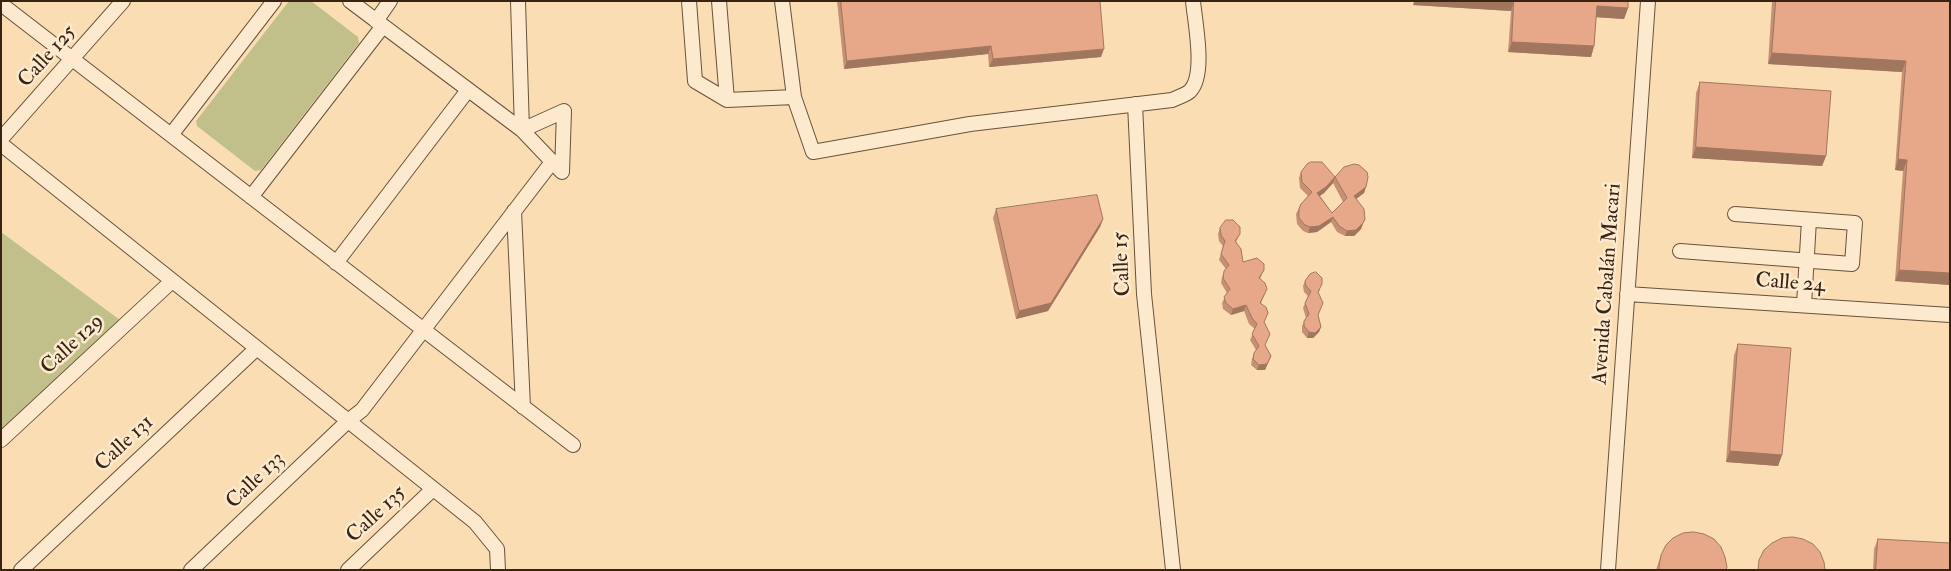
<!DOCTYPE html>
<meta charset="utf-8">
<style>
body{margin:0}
#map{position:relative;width:1951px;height:571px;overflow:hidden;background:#faddb3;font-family:"IM FELL Double Pica",serif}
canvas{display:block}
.frame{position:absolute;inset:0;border:2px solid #382413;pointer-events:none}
</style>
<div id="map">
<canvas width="1951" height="571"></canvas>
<div class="frame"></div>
</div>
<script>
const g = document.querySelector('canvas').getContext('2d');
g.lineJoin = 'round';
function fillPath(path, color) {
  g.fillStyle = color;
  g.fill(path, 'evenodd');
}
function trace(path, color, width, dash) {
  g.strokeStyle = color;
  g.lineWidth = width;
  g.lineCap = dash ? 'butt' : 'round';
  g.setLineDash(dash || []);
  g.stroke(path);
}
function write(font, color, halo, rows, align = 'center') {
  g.font = font + ' "IM FELL Double Pica",serif';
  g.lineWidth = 5;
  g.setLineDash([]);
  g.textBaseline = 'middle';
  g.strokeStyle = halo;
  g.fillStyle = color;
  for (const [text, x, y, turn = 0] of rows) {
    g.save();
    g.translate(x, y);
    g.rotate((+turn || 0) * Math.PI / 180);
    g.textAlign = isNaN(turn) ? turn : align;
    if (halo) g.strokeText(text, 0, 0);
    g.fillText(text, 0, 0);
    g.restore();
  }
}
fillPath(new Path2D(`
 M289,1H311L358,37L359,43L261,170L255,171L197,126L196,121Z
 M1,232L120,320L1,431Z`), '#c1c08a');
const minor = new Path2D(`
 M350,1L522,130L562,172
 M518,1L522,130
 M689,1L695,81L727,100L794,97
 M719,1L727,100
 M782,1L794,97L813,152L970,124L1172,100C1178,97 1186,95 1190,91C1206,75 1195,23 1193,1
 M1,4L573,445
 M376,21L390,1
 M1135,104L1144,294L1173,570
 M522,130L564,111L562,172
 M171,135L274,1
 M1,139L123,1
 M1,144L475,522L497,549L498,570
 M251,197L383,26
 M514,211L523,407
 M1680,251L1852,264L1855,223L1735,214
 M336,263L468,90
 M1627,294L1950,315
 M1804,305L1809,220
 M1,440L172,281
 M21,570L257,348
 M191,570L348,421L362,410L552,162
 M348,570L433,489
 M1608,570L1648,1`);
trace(minor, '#68523b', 16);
trace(minor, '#fce9ce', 14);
fillPath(new Path2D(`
 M837,1H1100L1101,57L989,67L988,54L844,69Z
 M1414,1H1628V8L1624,19L1596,17L1594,46L1591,57L1508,52L1511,11L1413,5Z
 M1772,1H1950V285L1895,281L1903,171L1895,170L1902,72L1768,64Z
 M1700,82L1826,156L1822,166L1692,158L1696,93Z
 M1301,172L1335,177L1366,187L1364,193L1356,199L1365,219L1361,229L1354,236H1345L1337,232L1331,222L1317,232L1308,233L1303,231L1297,224L1296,214L1301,204L1308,196L1300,188L1299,178ZM1333,183L1343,202L1332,213L1320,196L1324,193Z
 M996,209L1103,219L1100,227L1048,311L1016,319L993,218Z
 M1220,228L1240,234L1236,242L1243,262L1264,270L1260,279L1267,289L1261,303L1264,322L1265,346L1271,356L1265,370H1257L1251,365L1252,359L1256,350L1250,340L1255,329L1249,324L1244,311L1231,315L1223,309L1222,303L1227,293L1221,283L1222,277L1226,269L1219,260L1223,246L1219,241L1218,234Z
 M1305,281L1320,290L1318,293V315L1321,327L1319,332L1313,338H1307L1302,332V326L1306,318L1303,308L1308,296L1304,292L1303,286Z
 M1738,344L1782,455L1778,466L1726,462L1734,355Z
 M1878,539L1950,570H1873L1874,549Z
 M1661,555L1726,570H1656Z`), '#c69075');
fillPath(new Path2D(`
 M1415,1H1514L1511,11L1413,5Z
 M1597,6L1628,8L1624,19L1593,17Z
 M1512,42L1594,46L1591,57L1508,52Z
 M991,46L988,54L844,69L847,61Z
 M1104,49L1101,57L989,67L993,59Z
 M1772,53L1906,61L1902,72L1768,64Z
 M1696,147L1826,156L1822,166L1692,158Z
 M1898,159L1907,160L1903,171L1895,170Z
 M1335,177L1333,183L1324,193L1315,199L1317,193Z
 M1366,187L1364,193L1352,202L1354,196Z
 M1333,217L1331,222L1317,232L1308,233L1310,227Z
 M1103,219L1100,227L1048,311L1016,319L1019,311Z
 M1363,223L1361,229L1354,236H1345L1347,231Z
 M1899,270L1950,273V285L1895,281Z
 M1246,305L1244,311L1231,315L1233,309Z
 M1321,327L1319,332L1313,338H1307L1309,332Z
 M1271,356L1265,370H1257L1259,365Z
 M1730,451L1782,455L1778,466L1726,462Z`), '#a1765f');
const building = new Path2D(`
 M841,1H1100L1104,49L993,59L991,46L847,61Z
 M1514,1H1628V8L1597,6L1594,46L1512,42Z
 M1776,1H1950V273L1899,270L1907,160L1898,159L1906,61L1772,53Z
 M1700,82L1831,91L1826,156L1696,147Z
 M1311,162H1322L1335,177L1326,187L1317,193L1332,213L1347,198L1335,177L1344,167L1354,164L1359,165L1367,172L1368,177L1366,187L1354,196L1364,209L1365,219L1363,223L1356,230L1347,231L1339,226L1333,217L1319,226L1310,227L1305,225L1299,218V209L1301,204L1312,192L1302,182L1301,172L1307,164Z
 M1097,195L1103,219L1051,303L1019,311L996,209Z
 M1226,220H1233L1240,227V234L1235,241L1241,249L1243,262L1257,258L1264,264V270L1259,278L1265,283L1267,289L1260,303L1266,307L1268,313L1264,322L1270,334L1265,345L1271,356L1267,364L1259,365L1253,359L1254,353L1259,346L1252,334L1257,324L1252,318L1246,305L1233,309L1226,303L1224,297L1230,289L1223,278L1224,271L1229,265L1221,254L1225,241L1221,235L1220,228Z
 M1316,272L1322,278V284L1318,292L1323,303L1318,315L1321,327L1315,333L1309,332L1304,326V321L1309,314L1305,303L1311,291L1306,286L1305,281L1310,274Z
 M1738,344L1791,348L1782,455L1730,451Z
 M1694,532L1704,534L1714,539L1721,547L1725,557L1727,567L1726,570H1659V566L1661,555L1666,545L1673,538L1683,533Z
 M1793,537L1803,539L1813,544L1820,552L1824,562L1825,570H1758L1759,560L1764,550L1772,543L1782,538Z
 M1878,539L1950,543V570H1876Z`);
fillPath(building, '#e6a888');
trace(building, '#a1765f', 1);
write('21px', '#382413', '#fce9ce', [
 ["Calle 125",48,57,-48],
 ["Calle 15",1123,264,-93],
 ["Avenida Cabalán Macari",1608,284,-86],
 ["Calle 24",1790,284,4],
 ["Calle 129",73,345,-43],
 ["Calle 131",125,444,-43],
 ["Calle 133",256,481,-44],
 ["Calle 135",377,515,-43]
]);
</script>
